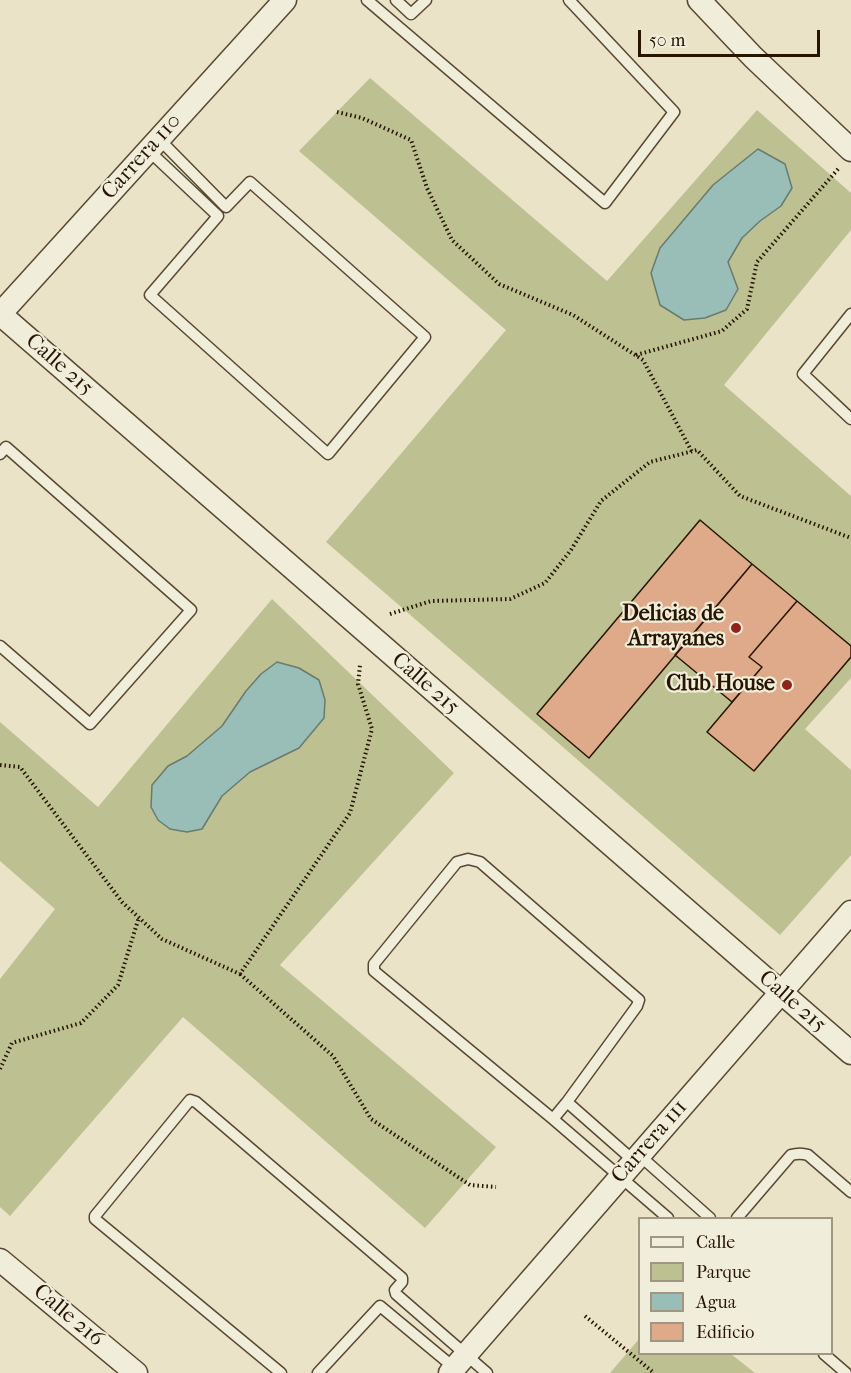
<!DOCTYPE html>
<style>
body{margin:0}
#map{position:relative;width:851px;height:1373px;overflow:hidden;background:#eae3c8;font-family:"IM FELL French Canon",serif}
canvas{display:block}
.legend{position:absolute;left:638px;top:1217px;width:195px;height:138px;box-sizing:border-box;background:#f1eddb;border:2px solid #a09783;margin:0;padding:8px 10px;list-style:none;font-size:18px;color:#271500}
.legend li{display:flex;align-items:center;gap:12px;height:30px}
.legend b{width:30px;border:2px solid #a09783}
.scale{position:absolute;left:638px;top:30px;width:182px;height:27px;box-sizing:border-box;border:3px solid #271500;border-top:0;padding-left:8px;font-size:18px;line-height:21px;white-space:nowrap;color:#271500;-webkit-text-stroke:4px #f1eddb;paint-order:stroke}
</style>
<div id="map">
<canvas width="851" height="1373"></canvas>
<ul class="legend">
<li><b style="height:8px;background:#f1eddb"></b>Calle</li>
<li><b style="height:16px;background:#bdc192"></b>Parque</li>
<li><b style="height:16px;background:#98beb7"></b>Agua</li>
<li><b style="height:16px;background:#deaa89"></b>Edificio</li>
</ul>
<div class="scale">50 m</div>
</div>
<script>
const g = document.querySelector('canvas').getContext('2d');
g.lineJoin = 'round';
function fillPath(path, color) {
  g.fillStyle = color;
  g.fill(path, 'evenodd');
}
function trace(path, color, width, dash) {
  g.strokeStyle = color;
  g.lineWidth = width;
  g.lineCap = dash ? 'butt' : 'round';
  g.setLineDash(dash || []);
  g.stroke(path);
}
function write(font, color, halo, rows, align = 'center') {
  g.font = font + ' "IM FELL French Canon",serif';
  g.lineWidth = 4.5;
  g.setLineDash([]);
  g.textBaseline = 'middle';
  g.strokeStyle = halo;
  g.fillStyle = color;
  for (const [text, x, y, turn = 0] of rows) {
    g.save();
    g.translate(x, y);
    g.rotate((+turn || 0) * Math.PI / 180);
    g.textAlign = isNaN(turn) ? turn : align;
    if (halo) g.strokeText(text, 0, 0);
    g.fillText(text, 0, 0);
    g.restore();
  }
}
fillPath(new Path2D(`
 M370,78L607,281L757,110L851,193V230L724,385L851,496V678L805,729L851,770V855L780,935L326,542L506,330L299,151Z
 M272,599L454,773L280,965L496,1147L425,1228L183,1017L10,1216L0,1207V979L55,909L0,861V722L98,807Z
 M639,1339L640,1354H731L755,1373H610Z`), '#bdc192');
const water = new Path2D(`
 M758,149L785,164L792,188L781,206L760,221L742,238L728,262L738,289L726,310L705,318L684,320L660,305L651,273L660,248L713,185Z
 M277,662L299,668L319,680L325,700L324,718L299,748L250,772L222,796L202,829L187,832L170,829L158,820L151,807L152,785L168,766L187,756L222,726L246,691L261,674Z`);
fillPath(water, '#98beb7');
trace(water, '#6b7a6e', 1.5);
const building = new Path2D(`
 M700,520L752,564L589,758L537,714Z
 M752,564L797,601L749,657L762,667L732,702L675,655Z
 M797,601L851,646V657L754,771L707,732L762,667L749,657Z`);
fillPath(building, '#deaa89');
trace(building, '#271500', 1.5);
const lane = new Path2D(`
 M367,0L605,203L674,112L569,0
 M396,0L411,14L426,0
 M148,150L218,216L150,295L328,454L425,337L250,182L226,207L158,138
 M851,314L803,374L851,419
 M0,454L6,447L191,610L90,724L0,646
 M553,1119L567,1102
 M639,1155L710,1218
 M634,1161L567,1102L637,1006L639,1000L480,862L468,859L457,862L374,964V971L553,1119L668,1218
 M737,1218L791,1155C798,1153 802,1153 808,1155L851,1192
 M824,1354L846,1373
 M281,1373L95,1219V1216L190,1100L196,1102L402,1278V1282L395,1290L396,1294L487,1373
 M318,1373L380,1306L457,1370`);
const street = new Path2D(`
 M699,0L753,57L851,150
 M0,314L851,1053
 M0,314L285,0
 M0,1260L136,1373
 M450,1373L851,912`);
trace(lane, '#584832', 13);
trace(street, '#584832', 25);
trace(new Path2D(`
 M337,112L362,118L411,140L427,188L452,240L499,284L573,315L643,360L692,452
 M636,355L722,331L747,309L757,262L839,168
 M390,614L431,601L510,599L545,583L571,550L601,501L650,462L697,450L740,496L851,538
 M0,765L20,767L122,902L162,939L240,974L350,813L372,729L358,684L360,665
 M240,974L333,1056L371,1119L470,1185L496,1187
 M0,1069L12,1043L81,1023L118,985L139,917
 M585,1316L654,1373`), '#271500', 4, [1.5, 3]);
trace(lane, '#f1eddb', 10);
trace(street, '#f1eddb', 22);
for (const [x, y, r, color] of [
 [736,628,6,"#8f2418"],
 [787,685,6,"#8f2418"]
]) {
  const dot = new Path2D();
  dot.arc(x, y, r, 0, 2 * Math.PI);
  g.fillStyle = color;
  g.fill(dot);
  trace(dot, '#f1eddb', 2);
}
write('22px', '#271500', '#f1eddb', [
 ["Carrera 110",142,157,-48],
 ["Calle 215",59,365,41],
 ["Calle 215",425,684,41],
 ["Calle 215",792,1002,41],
 ["Carrera 111",650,1142,-49],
 ["Calle 216",68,1316,40]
]);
write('bold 22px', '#271500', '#f1eddb', [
 ["Delicias de",724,615],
 ["Arrayanes",724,640],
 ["Club House",775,685]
], 'right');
</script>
